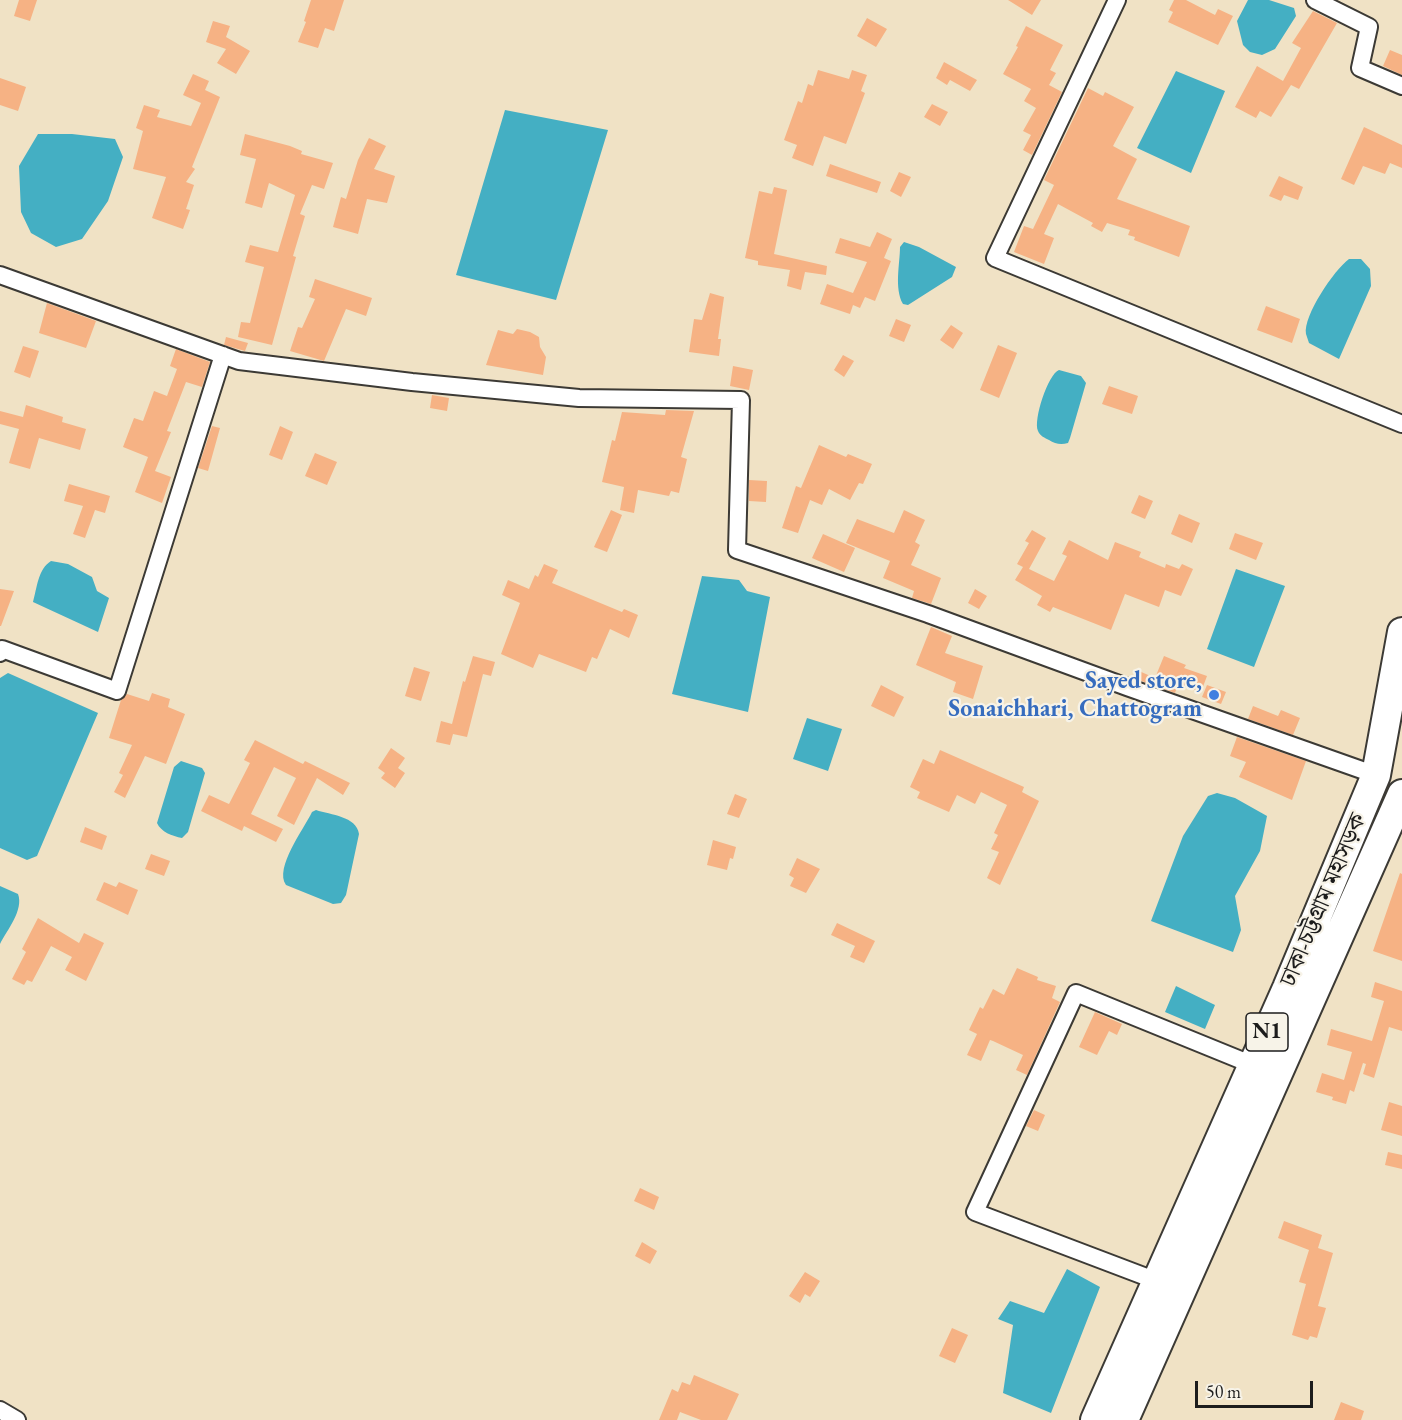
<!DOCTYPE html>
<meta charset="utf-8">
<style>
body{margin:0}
#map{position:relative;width:1402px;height:1420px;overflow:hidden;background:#f0e2c5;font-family:"EB Garamond",serif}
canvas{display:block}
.scale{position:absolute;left:1195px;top:1381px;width:118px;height:27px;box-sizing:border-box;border:3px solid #1c1c1c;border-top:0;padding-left:8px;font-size:18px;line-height:21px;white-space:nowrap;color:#1c1c1c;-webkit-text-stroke:4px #f7f3e8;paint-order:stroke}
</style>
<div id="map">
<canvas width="1402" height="1420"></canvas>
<div class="scale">50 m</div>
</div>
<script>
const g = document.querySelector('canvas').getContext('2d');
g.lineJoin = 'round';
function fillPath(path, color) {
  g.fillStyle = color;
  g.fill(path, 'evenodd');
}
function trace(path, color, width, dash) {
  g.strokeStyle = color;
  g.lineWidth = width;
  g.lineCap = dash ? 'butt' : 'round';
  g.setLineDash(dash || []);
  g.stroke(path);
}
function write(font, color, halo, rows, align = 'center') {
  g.font = font + ' "EB Garamond","Noto Serif Bengali",serif';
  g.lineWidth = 4.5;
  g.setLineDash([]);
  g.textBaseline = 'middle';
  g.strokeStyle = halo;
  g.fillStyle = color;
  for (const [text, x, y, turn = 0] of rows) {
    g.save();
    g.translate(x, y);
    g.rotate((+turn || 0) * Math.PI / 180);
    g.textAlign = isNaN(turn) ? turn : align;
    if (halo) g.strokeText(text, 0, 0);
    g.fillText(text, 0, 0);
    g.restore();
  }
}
fillPath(new Path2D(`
 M1248,0H1269L1294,8L1296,16L1275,49L1262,55L1250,52L1243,45L1237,21Z
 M1176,71L1225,91L1191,173L1137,148Z
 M505,110L608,130L556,300L456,275Z
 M38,134H72L115,139L123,157L108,201L82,239L56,247L31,233L21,212L19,166Z
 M904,242L919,247L956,267L952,277L908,305L903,304C894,288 900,264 900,247Z
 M1349,259H1361L1370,269L1371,286L1339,359L1309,343C1308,340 1307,337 1306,334C1303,316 1334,270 1349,259Z
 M1059,370L1081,376L1086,383L1070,438L1068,443C1061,445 1055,444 1049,440C1045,438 1040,436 1038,431C1033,420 1048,374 1059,370Z
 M51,561L68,564L92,577L97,591L109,598L98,632L33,602C37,588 38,569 51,561Z
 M1236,569L1285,586L1254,667L1207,649Z
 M702,576L739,580L747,591L770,597L748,712L672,694Z
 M8,673L98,713L37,856L27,860L0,848V678Z
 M807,718L842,729L828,771L793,759Z
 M181,761L202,768L205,773L188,832L182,838C172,836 161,832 157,823L174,767Z
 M1217,793L1235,798L1267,816L1260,851L1235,896L1241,930L1233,952L1151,921L1183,836L1208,796Z
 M316,810C331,815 356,816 359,834L346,895L341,903L333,904L286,885C274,868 304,829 312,812Z
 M0,886L18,894C24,910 7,930 0,944Z
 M1176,986L1215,1005L1205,1029L1165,1012Z
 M1067,1269L1100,1287L1051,1413L1003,1393L1013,1325L998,1319L1010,1301L1044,1313Z`), '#44afc3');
fillPath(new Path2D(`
 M19,0H37L30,21L14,16Z
 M311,0H344L334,31L325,28L318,48L298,42L306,22L304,21Z
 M1008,0H1041L1032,15Z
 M1174,0H1186L1215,15L1218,9L1233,16L1218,45L1168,22L1173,12L1169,10Z
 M1313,11L1337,23L1299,89L1291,85L1271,117L1260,111L1256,118L1235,107L1257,66L1283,81L1301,48L1292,43Z
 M867,18L887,29L876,47L857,36Z
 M213,21L230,26L226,37L250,51L236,74L217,63L226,49L206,42Z
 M1026,26L1063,45L1050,70L1056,73L1049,85L1062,92L1032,155L1023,150L1031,135L1023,131L1036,108L1024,101L1031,89L1003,74L1018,47L1016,46Z
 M1390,50L1402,55V75L1383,66Z
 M944,62L977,80L970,91L950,80L947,85L936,78Z
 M818,70L849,79L852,70L867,75L861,91L865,93L846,144L824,136L813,166L792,158L797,145L784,140L798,101L802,103L808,84L813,86Z
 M193,74L209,81L205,90L220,97L192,167L195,169L186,182L194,185L186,209L190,210L183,229L152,218L166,177L133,169L143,131L136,128L144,105L160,110L157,117L191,126L201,103L183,95Z
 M0,78L26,87L18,111L0,105Z
 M1088,88L1103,96L1105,92L1134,107L1113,146L1137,159L1117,199L1190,226L1179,257L1134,240L1135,237L1128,235L1130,230L1107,223L1102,232L1091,226L1093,223L1058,204L1044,234L1054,238L1044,264L1014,252L1024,226L1033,229L1054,185L1044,180Z
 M932,104L948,112L940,126L924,117Z
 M1364,127L1402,145V168L1390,163L1385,174L1363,166L1354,185L1341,179Z
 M245,134L290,146L302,151L301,154L333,163L324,189L312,185L300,214L305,216L293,256L296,257L272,345L238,337L241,322L250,323L264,267L245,262L250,245L278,252L295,195L269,183L262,208L245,203L256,159L240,155Z
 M369,138L386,146L374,169L395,176L387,203L367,199L358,234L333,227L341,197L346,199L358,160Z
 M830,164L881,182L877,193L826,176Z
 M899,172L911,177L901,197L890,191Z
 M1279,176L1303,187L1298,200L1284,195L1281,201L1269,196Z
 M774,187L787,190L774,254L827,266L826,275L805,272L801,290L787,286L790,270L758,265V261L745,258L759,191L772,194Z
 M877,232L892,239L884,258L891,261L875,301L865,297L860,308L853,305L850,314L820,304L827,284L853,293L867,262L835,253L840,238L870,247Z
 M315,279L372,298L366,316L346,309L324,361L290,351L298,327L302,328L315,299L309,297Z
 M710,293L724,297L718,339H721L719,356L689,352L694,319L702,320Z
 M47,303L96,321L86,348L39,333Z
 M1266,306L1300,319L1292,343L1257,330Z
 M896,319L911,325L904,342L889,336Z
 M951,325L963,333L953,349L940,340Z
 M517,329L530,332L539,337L540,347L546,357L543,375L486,365L498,330L513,334Z
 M226,337L248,343L245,351L224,345Z
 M998,345L1017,353L999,398L980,390Z
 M23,346L39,351L30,378L14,372Z
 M176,349L210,362L202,387L186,382L167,431L171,432L155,471L171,477L162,503L135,492L148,457L123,447L134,418L143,421L154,391L167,396L177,369L170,366Z
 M843,355L854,361L844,377L834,370Z
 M733,366L753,370L749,390L730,386Z
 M1109,386L1138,396L1132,414L1102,404Z
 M432,395L449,398L447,411L430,408Z
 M26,405L63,417L62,422L86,429L80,450L39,438L30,469L9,463L19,429L0,424V411L23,417Z
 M666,410L694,411L681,457L687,459L679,493L671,491L669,496L638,490L634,513L620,510L624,487L602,482L612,440L615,441L622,412L665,415Z
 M212,426L220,428L208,471L198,468Z
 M280,426L293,432L282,460L269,455Z
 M819,445L846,457L848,454L872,464L863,484L859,483L850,500L829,489L822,505L810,500L798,533L782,528L796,486L801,488Z
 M315,453L337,462L327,485L305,476Z
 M749,480L767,481L766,502L749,501Z
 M69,484L110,496L105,513L95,510L85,538L73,534L83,506L64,501Z
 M1139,495L1153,501L1145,519L1131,513Z
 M611,510L622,515L607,552L594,547Z
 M904,510L925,520L915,542L920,545L911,565L941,578L931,604L912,598L914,591L883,578L890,561L846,543L857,519L894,533Z
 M1179,514L1200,523L1192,543L1171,534Z
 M1032,530L1046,538L1029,569L1054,581L1067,556L1062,554L1069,540L1108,560L1115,542L1141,552L1139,557L1165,568L1166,564L1179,569L1182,564L1193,569L1181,596L1165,590L1159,607L1125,594L1111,630L1053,607L1050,612L1037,605L1042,596L1015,580L1023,567L1017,564L1029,543L1025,541Z
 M1235,533L1263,543L1256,560L1229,549Z
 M823,534L855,548L844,572L812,558Z
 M544,564L558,570L552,583L622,612L624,609L638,615L629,638L610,629L597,659L592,657L586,672L539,654L533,668L501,654L520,603L502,595L508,580L529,589L535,575L538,577Z
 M0,589L14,591L1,626H0Z
 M975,589L987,596L979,609L968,603Z
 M931,627L952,636L945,653L983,666L973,699L953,692L956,682L916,665Z
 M473,656L495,662L491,676L483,674L467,737L453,734L450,745L436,742L441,721L452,724L463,681L465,682Z
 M1164,656L1186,665L1184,668L1207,676L1201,692L1178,684L1175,693L1136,679L1139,671L1155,678Z
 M414,667L430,672L421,701L405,696Z
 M881,685L904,697L894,717L871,706Z
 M1207,685L1226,692L1221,704L1202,697Z
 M152,693L170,699L168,707L185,714L166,764L145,756L125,798L114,792L123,775L119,773L132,745L109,738L121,700L127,694L149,701Z
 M1253,706L1278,716L1281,710L1300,718L1293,735L1248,719Z
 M1237,737L1306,761L1292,800L1239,777L1246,762L1230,756Z
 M255,740L303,764L305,761L350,783L343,795L317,778L294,825L277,816L296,778L274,767L251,814L283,829L276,842L244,826L242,831L201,811L209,795L229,804L250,763L244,760Z
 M391,748L405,758L398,768L405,773L395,788L381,778L385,773L378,768Z
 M940,750L1024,787L1022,792L1039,801L1000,885L987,878L999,852L991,849L998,835L994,833L1007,805L981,792L975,804L957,795L949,812L917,798L920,792L910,787L923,759L934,764Z
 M735,794L747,799L739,818L727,814Z
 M85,827L107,836L102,850L80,842Z
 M713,840L736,847L733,859L730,858L727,870L707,865Z
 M151,854L170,861L164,876L145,869Z
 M797,858L820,869L806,893L790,886L794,878L789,875Z
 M1400,873L1402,874V961L1373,951Z
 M104,882L116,887L119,882L138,890L128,915L96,900Z
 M38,918L79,943L84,933L104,943L86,981L65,970L72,957L51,946L32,982L27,980L24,985L12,979L26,952L22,949Z
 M837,923L875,941L864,963L850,957L855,946L831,935Z
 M1017,968L1038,977L1037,980L1056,986L1052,998L1060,1002L1027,1075L1016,1070L1023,1055L993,1041L990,1040L981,1061L967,1055L977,1034L969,1030L980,1007L983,1009L993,989L1004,995Z
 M1375,982L1402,991V1031L1389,1027L1374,1078L1363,1074L1366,1064L1363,1063L1354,1092L1350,1090L1346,1104L1332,1100L1333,1097L1316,1092L1322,1073L1344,1080L1352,1052L1327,1045L1331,1029L1372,1041L1384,1001L1371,997Z
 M1095,1012L1122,1024L1117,1035L1109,1031L1097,1055L1079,1047Z
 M1389,1102L1402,1106V1136L1381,1130Z
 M1034,1110L1045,1115L1038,1131L1026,1126Z
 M1388,1152L1402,1155V1169L1385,1165Z
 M640,1188L659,1197L654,1210L634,1201Z
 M1284,1221L1322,1235L1318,1248L1333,1253L1318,1306L1326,1308L1317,1338L1310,1336L1308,1340L1292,1335L1306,1284L1299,1282L1309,1250L1278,1238Z
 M642,1242L657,1251L650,1264L635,1256Z
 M805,1272L820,1281L810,1297L805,1294L800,1303L789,1296Z
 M952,1328L968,1335L955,1363L939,1356Z
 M694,1375L739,1394L727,1420H701L680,1412L677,1420H659L672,1389L678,1392L682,1382L690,1385Z
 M1341,1402L1364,1411L1361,1420H1334Z`), '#f6b284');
const minor = new Path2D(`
 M1117,0L995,258L1402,424
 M1315,0L1369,27L1360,68L1402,86
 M0,275L239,361L412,382L579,398L741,400L737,550L928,614L1127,687L1376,775
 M0,653L2,649L117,691L223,355
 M1157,1281L975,1212L1076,993L1253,1065
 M0,1410L17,1420`);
const trunk = new Path2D(`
 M1095,1420L1287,988L1376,775L1402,632
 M1124,1420L1402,794`);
trace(minor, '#3c3a35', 20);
trace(trunk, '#3c3a35', 32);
trace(minor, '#fff', 16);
trace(trunk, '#fff', 28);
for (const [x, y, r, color] of [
 [1214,695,6,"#3f7fe0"]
]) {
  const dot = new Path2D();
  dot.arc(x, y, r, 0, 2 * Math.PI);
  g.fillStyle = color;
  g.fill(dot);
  trace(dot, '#f7f3e8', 2);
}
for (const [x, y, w] of [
 [1267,1032,42]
]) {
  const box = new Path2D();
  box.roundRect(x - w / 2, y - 19, w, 38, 4.5);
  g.fillStyle = '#f7f3e8';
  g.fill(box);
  trace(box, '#1c1c1c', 1.5);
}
write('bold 22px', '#1c1c1c', null, [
 ["N1",1267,1032]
]);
write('bold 24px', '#366cbe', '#f7f3e8', [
 ["Sayed store,",1202,681],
 ["Sonaichhari, Chattogram",1202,709]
], 'right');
write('24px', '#1c1c1c', '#f7f3e8', [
 ["ঢাকা-চট্টগ্রাম মহাসড়ক",1324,900,-67]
]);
</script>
